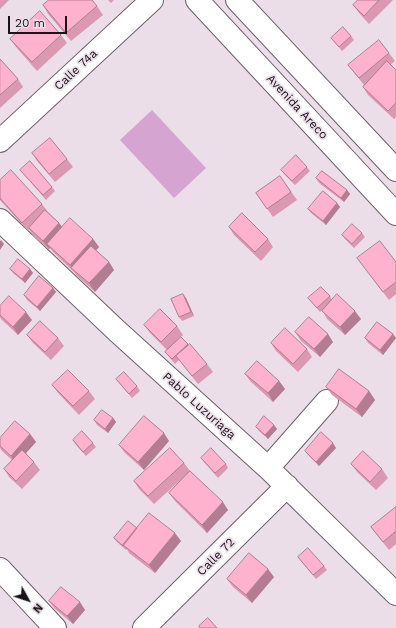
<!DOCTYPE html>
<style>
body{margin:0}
#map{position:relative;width:396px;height:628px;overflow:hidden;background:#ebdee9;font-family:"Work Sans",sans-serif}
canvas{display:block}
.north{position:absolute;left:8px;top:580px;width:40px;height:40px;-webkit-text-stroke:3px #ebdee9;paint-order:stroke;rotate:130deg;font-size:11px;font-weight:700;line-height:16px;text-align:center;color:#181418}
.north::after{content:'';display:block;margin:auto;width:14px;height:18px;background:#181418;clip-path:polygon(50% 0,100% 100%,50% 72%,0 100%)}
.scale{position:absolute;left:8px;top:16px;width:59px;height:18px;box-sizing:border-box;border:2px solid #181418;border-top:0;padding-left:5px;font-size:12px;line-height:14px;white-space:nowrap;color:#181418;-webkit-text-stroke:3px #ebdee9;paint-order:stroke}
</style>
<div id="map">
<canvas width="396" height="628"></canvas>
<div class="north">N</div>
<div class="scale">20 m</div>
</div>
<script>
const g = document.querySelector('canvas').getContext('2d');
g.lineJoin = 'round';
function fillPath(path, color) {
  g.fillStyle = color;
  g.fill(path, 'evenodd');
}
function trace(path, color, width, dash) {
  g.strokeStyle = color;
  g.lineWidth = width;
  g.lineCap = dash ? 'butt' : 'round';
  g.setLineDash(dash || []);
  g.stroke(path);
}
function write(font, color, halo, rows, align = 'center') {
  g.font = font + ' "Work Sans",sans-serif';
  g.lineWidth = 3.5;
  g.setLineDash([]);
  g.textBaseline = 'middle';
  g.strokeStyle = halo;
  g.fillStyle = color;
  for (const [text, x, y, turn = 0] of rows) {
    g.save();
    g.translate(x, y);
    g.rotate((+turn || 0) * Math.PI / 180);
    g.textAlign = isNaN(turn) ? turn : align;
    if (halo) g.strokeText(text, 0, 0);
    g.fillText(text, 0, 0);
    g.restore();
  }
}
fillPath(new Path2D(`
 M152,110L206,168L174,198L120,140Z`), '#d6a4d0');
const minor = new Path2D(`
 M0,141L152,0
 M0,220L117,331L268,468L396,594
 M268,468L327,401
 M0,569L55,628
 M144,628L287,486`);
const secondary = new Path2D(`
 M197,0L396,214
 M237,0L396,170`);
trace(minor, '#6d626c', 24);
trace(secondary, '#6d626c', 24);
trace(minor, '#fff', 22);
trace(secondary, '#fff', 22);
fillPath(new Path2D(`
 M0,0H9L0,9Z
 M108,0H114L111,3Z
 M358,0H393L369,24L359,13L353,5Z
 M43,5L97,6L103,15L71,41L48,14Z
 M61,35L67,43L37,71L16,47L10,39Z
 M351,36L354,40L342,51L331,38Z
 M389,53L395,61L390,65L396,70V117L394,119L368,95L363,87L364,85L348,65Z
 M0,59L18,79L23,87L0,108Z
 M32,153L67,159L73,167L55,182L37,161Z
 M307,167L310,171L295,185L284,174L281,170Z
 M20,170L52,187L55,191L46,200Z
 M280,176L297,200L273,217L256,193Z
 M316,178L347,190L350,194L344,202L319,183Z
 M0,180L42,204L48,212L59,223L62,227L93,239L99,247L96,250L109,262L114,270L95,292L77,276L74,272L53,252L50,248L49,249L34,237L29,229L28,231L0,200Z
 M337,203L340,207L326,225L311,213L308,209Z
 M229,227L268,239L273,247L261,261L234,235Z
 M362,233L365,237L354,248L345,239L342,235Z
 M357,258L396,262V294L389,300Z
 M10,269H30L33,273L25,283L13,273Z
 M53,288L56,292L40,311L27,300L24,295Z
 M330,296L332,300L361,319L345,335L327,319L322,310L320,312L308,298Z
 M186,298L194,316L182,321L179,317Z
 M0,315L32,320L18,335L1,319L0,317Z
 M144,325L177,326L183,335L175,342L181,337L207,364L213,372L198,384L179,360L175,364L165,352L167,350L150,333Z
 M295,332L333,342L320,357L301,341Z
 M27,335L58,338L64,346L51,360L33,343Z
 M365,338H396L383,355L368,343Z
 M271,343L307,349L312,357L298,372L276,351Z
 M245,374L279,381L285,389L273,402L251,382Z
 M116,379L137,386L140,391L132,398L119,383Z
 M52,385L89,391L95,399L79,415L58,393Z
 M326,387L369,391L375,400L362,417L332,395Z
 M113,418L116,422L108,433L97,425L94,420Z
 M274,425L277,429L268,439L259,431L256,427Z
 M30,434L36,442L26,453L34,462L40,470L22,489L9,477L4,469L12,460L2,451L0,448V438Z
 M73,440L93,443L96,447L86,456L76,445Z
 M169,441L144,470L125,453L119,445Z
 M336,448L319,466L308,455L305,451Z
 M201,458L226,464L228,468L218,478L204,462Z
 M184,463L190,471L228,510L207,533L175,501L169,493L187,474L154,504L139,489L134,481Z
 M351,464L382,469L388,478L376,490L357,472Z
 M396,507V544L389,550L377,535L371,527Z
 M137,528L181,541L155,573L129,553L127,549L126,550L117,542L114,538Z
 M298,557L324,566L327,570L316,579L301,561Z
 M274,577L252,603L233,587L227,579Z
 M49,601L85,610L73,624L55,609Z`), '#da99b0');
fillPath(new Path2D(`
 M347,190L350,194L344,202L341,198Z
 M337,203L340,207L326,225L323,221Z
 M59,223L65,231L47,244L50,248L49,249L43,241Z
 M93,239L99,247L76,272L73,269L70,265Z
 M1,240L4,244L0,250V241Z
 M109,262L114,270L95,292L89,283Z
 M30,269L33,273L25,283L22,279Z
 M53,288L56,292L40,311L37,307Z
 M183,294L186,298L194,316L191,312Z
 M355,311L361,319L345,335L340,327Z
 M26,312L32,320L18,335L13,327Z
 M328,334L333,342L320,357L314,349Z
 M393,334L396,338L383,355L380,350Z
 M279,381L285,389L273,402L268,393Z
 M369,391L375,400L362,417L356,409Z
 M113,418L116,422L108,433L105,429Z
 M274,425L277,429L268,439L265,435Z
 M164,433L169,441L144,470L138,462Z
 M30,434L36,442L16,464L11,456Z
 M333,443L336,448L319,466L316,462Z
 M223,502L228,510L207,533L202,525Z
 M175,533L181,541L155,573L149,565Z
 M268,569L274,577L252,603L246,595Z
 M80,602L85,610L73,624L67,616Z`), '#b27d90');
const building = new Path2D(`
 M49,0H92L97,6L66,33L43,5Z
 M358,0H379L364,16L353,5Z
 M40,11L61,35L32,62L10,39Z
 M343,27L351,36L339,47L331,38Z
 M379,40L389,53L359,78L348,65Z
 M0,59L18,79L0,95Z
 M387,61L396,70V103L388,111L363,87Z
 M50,138L67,159L49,174L32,153Z
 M296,155L307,167L292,181L281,170Z
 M30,161L52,187L43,195L20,170Z
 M11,170L42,204L22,223L0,198V180Z
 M322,171L347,190L341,198L316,178Z
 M280,176L291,192L267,209L256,193Z
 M323,191L337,203L323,221L308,209Z
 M45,210L59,223L43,241L29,228Z
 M242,213L268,239L255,252L229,227Z
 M70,218L93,239L70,265L47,244Z
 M352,224L362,233L352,244L342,235Z
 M380,241L396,262V282L383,292L357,258Z
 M91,246L109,262L89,283L71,268Z
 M18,259L30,269L22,279L10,269Z
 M39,276L53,288L37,307L24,295Z
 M321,287L330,296L317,308L308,298Z
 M183,294L191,312L179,317L171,299Z
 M337,294L355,311L340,327L322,311Z
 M9,296L26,312L13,327L0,315V306Z
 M160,309L177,326L161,342L144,325Z
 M309,317L328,334L314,349L295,332Z
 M40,321L58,338L45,352L27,335Z
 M377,322L393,334L380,350L365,338Z
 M285,328L307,349L293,364L271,343Z
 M181,337L188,344L172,359L165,352Z
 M190,344L207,364L192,376L176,356Z
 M257,361L279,381L268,393L245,374Z
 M339,369L369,391L356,409L326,387Z
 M68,370L89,391L73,406L52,385Z
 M124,372L137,386L129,394L116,379Z
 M102,410L113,418L105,429L94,420Z
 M144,416L164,433L138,462L119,445Z
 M264,416L274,425L265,435L256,427Z
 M15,421L30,434L11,456L0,446V438Z
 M82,431L93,443L83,452L73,440Z
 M321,432L333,443L316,462L305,451Z
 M170,448L184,463L148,496L134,481Z
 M211,448L226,464L215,473L201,458Z
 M22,450L34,462L16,481L4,469Z
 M363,451L382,469L370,482L351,464Z
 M190,471L223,502L202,525L169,493Z
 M396,507V531L383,542L371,527Z
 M149,513L175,533L149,565L123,545Z
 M128,521L137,528L123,546L114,538Z
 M308,548L324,566L313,575L298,557Z
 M249,553L268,569L246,595L227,579Z
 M61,587L80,602L67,616L49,601Z
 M208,618L217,628H200L199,626Z`);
fillPath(building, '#feb2cd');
trace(building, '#b27d90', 1);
write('12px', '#181418', '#ebdee9', [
 ["Calle 74a",76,70,-43],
 ["Avenida Areco",297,107,47],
 ["Pablo Luzuriaga",199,406,42],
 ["Calle 72",216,557,-45]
]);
</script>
